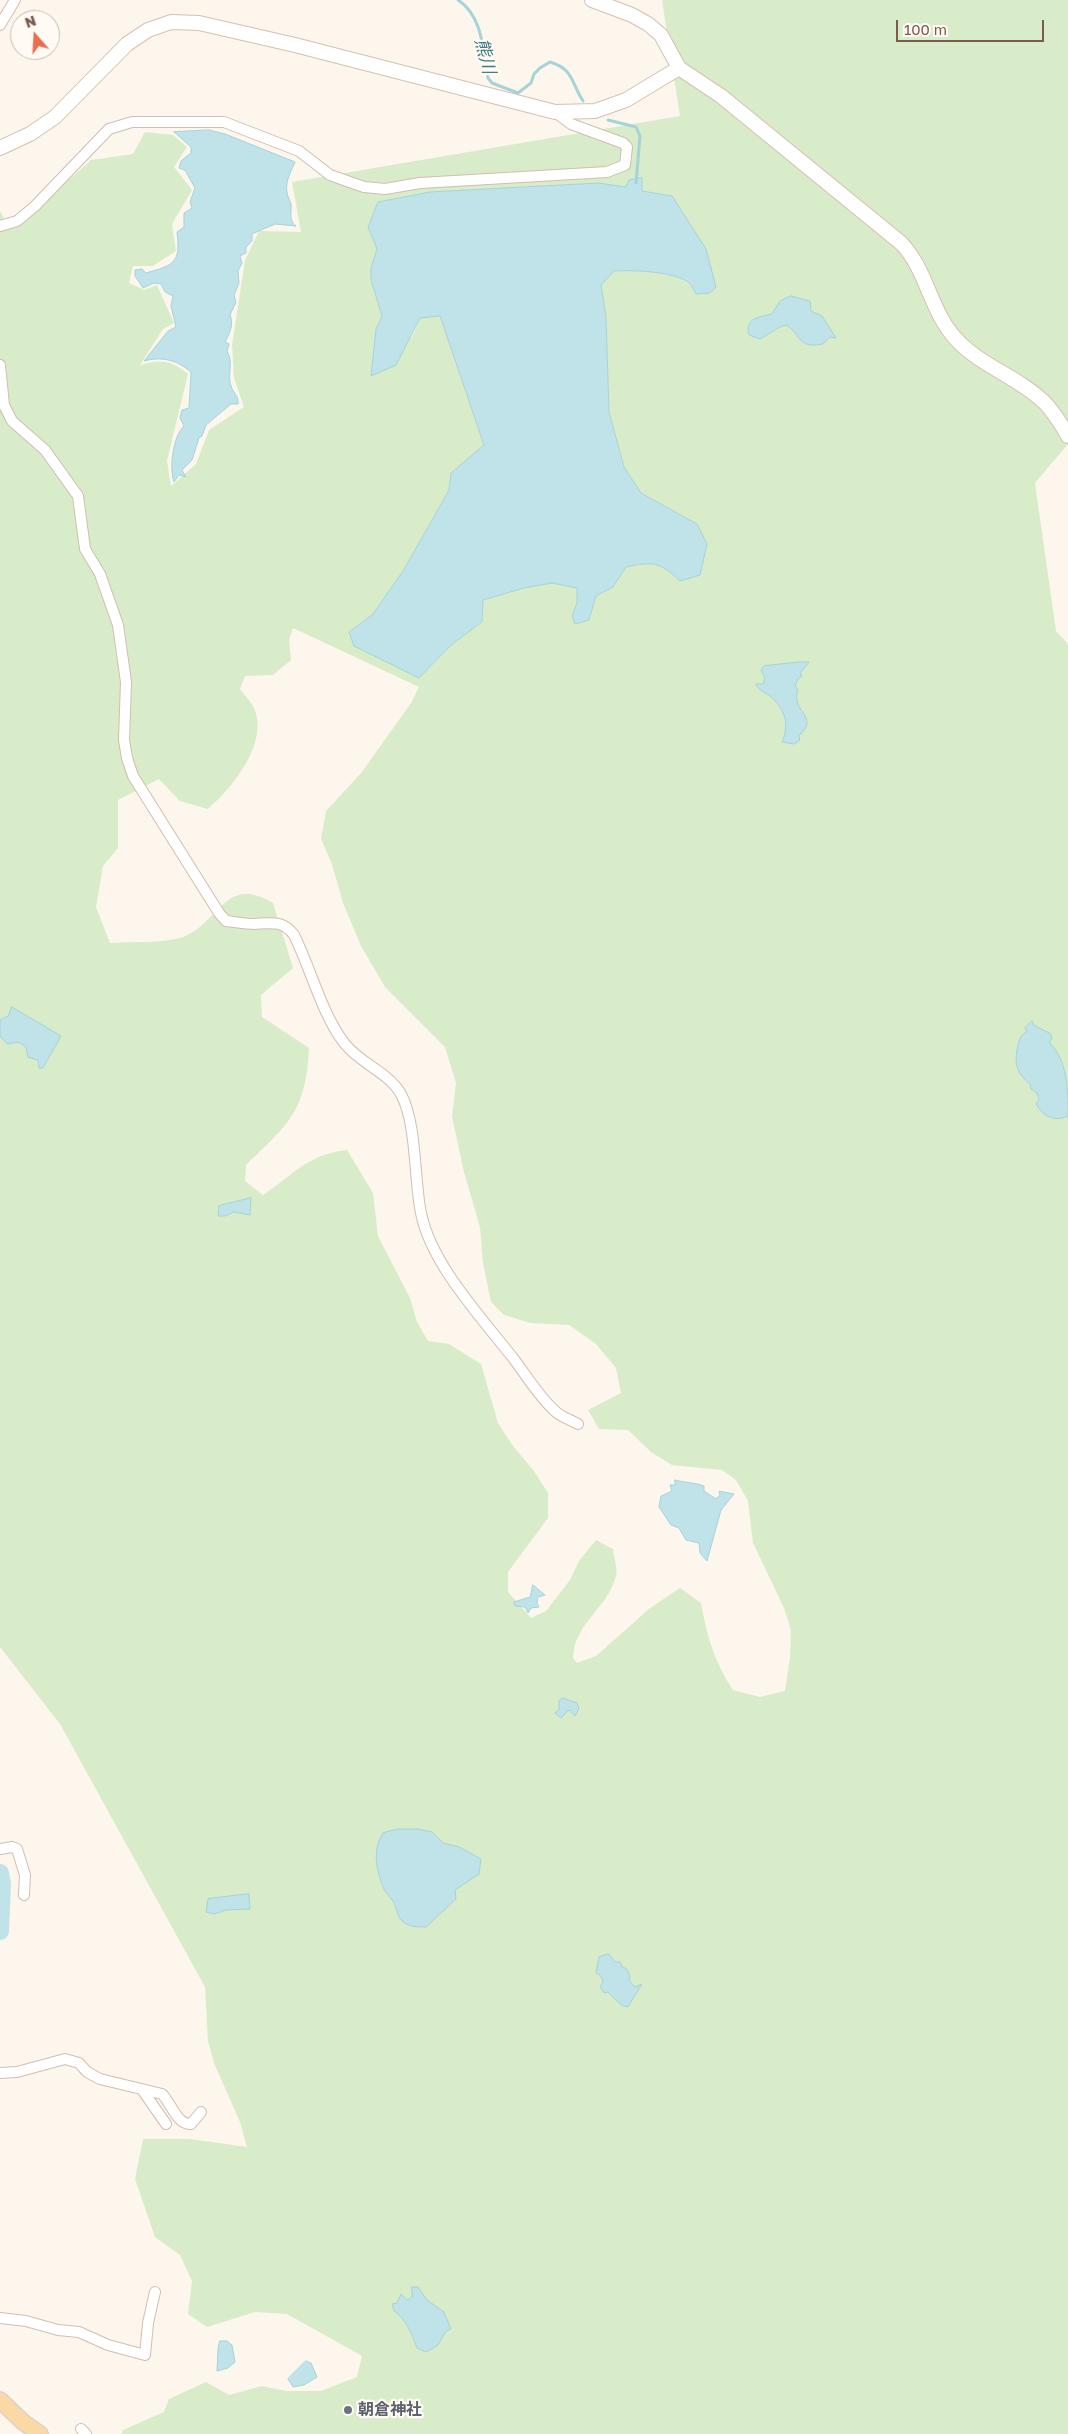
<!DOCTYPE html>
<meta charset="utf-8">
<style>
body{margin:0}
#map{position:relative;width:1068px;height:2434px;overflow:hidden;background:#fdf6ec;font-family:"Golos Text",sans-serif}
canvas{display:block}
.north{position:absolute;left:10px;top:10px;width:50px;height:50px;box-sizing:border-box;background:#fffaf3;border:1px solid #cabbb1;border-radius:50%;rotate:341deg;font-size:14px;font-weight:700;line-height:20px;text-align:center;color:#7a5c4d}
.north::after{content:'';display:block;margin:auto;width:18px;height:22px;background:#e76f51;clip-path:polygon(50% 0,100% 100%,50% 72%,0 100%)}
.scale{position:absolute;left:896px;top:20px;width:148px;height:22px;box-sizing:border-box;border:2px solid #7a5c4d;border-top:0;padding-left:6px;font-size:15px;line-height:18px;white-space:nowrap;color:#7a5c4d;-webkit-text-stroke:4px #fffaf3;paint-order:stroke}
</style>
<div id="map">
<canvas width="1068" height="2434"></canvas>
<div class="north">N</div>
<div class="scale">100 m</div>
</div>
<script>
const g = document.querySelector('canvas').getContext('2d');
g.lineJoin = 'round';
function fillPath(path, color) {
  g.fillStyle = color;
  g.fill(path, 'evenodd');
}
function trace(path, color, width, dash) {
  g.strokeStyle = color;
  g.lineWidth = width;
  g.lineCap = dash ? 'butt' : 'round';
  g.setLineDash(dash || []);
  g.stroke(path);
}
function write(font, color, halo, rows, align = 'center') {
  g.font = font + ' "Golos Text","Noto Sans JP",sans-serif';
  g.lineWidth = 4.5;
  g.setLineDash([]);
  g.textBaseline = 'middle';
  g.strokeStyle = halo;
  g.fillStyle = color;
  for (const [text, x, y, turn = 0] of rows) {
    g.save();
    g.translate(x, y);
    g.rotate((+turn || 0) * Math.PI / 180);
    g.textAlign = isNaN(turn) ? turn : align;
    if (halo) g.strokeText(text, 0, 0);
    g.fillText(text, 0, 0);
    g.restore();
  }
}
fillPath(new Path2D(`
 M662,0H1068V444L1035,483L1056,631L1068,644V2434H122L123,2430L164,2412L169,2399L206,2382L229,2395L262,2386L286,2391H321L357,2377L362,2356L287,2314L255,2312L207,2327L188,2314L192,2281L180,2255L155,2237L135,2179L143,2139H190L247,2147L240,2122L214,2063L208,2041L205,1987L60,1724L0,1647V211L8,227L51,196L91,160L133,154L145,132L173,135L187,147L174,167L192,190L172,224L176,251L153,266H133L129,283L144,290L157,285L174,323L163,329L140,365C161,359 171,360 188,374L167,461L171,486L196,464L209,430L244,407L234,378L232,345L245,260L259,231L301,232L292,182L680,116ZM642,179V191L672,196L696,294C694,291 692,286 689,284C673,271 634,270 614,271L601,285L606,317L609,412L624,467L641,493L697,524L680,581C660,562 653,561 626,567L613,587L596,596L589,620L572,616L577,603L578,588L552,583L524,588L483,600L482,622L451,645L419,678L349,632L373,614L403,571L449,490L451,473L484,446L440,316L420,318L412,337L376,329L382,316C377,284 365,284 377,249L368,227L378,202L430,192L598,183L626,187ZM293,628L419,687L411,703L362,772L326,811L321,839L332,864L343,903L361,946L385,987L445,1047L456,1083L452,1117L464,1172L480,1227L483,1263L491,1302L504,1315L530,1323L569,1325L596,1344L616,1368L621,1393L588,1410L599,1429L628,1430L651,1452L672,1465L722,1470L736,1480L748,1501L753,1543L784,1608L791,1630L790,1657L785,1691L760,1697L733,1690C714,1661 707,1636 701,1603L680,1588L649,1609L596,1656L577,1663L573,1658C574,1623 608,1608 616,1576C618,1569 614,1557 613,1549L596,1540L579,1561L570,1580L546,1611L531,1618L508,1592V1572L548,1518V1493L534,1471L513,1446L498,1423L481,1364L449,1344L428,1341L417,1322L410,1298L378,1236L373,1193L347,1150C306,1155 295,1174 263,1195L245,1181L246,1165C289,1124 306,1111 309,1048L262,1017L261,995L293,968L273,903C224,874 220,923 183,937C161,944 133,941 110,943L96,907L103,866L118,848V800L159,779L180,801L208,809C233,787 269,743 254,708C251,701 244,695 240,689L245,676L273,675L291,660L289,640Z`), '#d8ecc9');
const water = new Path2D(`
 M209,130L225,134L295,162C291,172 285,181 287,192C287,196 290,200 291,204C292,214 288,219 296,226L275,224L252,234V241L246,247V253L240,256L242,263L238,271L239,283L234,295L236,302L230,315C234,324 230,333 225,342L229,344L227,351C234,363 227,373 231,386C234,394 239,396 238,404H231L206,425L202,436L199,438L192,460L182,470L186,477L179,475L174,482C169,468 173,436 184,426L180,418L182,410L189,408L191,372C177,360 162,356 144,361L168,331L176,327L171,306L173,296L165,292L161,284L154,283L143,288L135,276V270L142,269L146,273C174,265 181,263 177,232L184,227V213L192,208L190,202L195,188L185,170L179,168L181,161L191,153V147L174,132Z
 M642,178V191L672,196L706,249L716,287L710,293L696,294C694,291 692,286 689,283C673,271 634,270 614,271L601,285L606,317L609,412L624,467L641,493L697,524L707,544L700,575L680,581C660,562 653,561 626,567L613,587L596,596L589,620L575,624L572,616L577,603V588L552,583L524,588L483,600L482,622L451,645L419,678L354,646L349,632L373,614L403,571L449,490L451,473L484,445L440,316L420,318L396,365L371,376L376,329L382,316L371,280V268L377,249L368,227L378,202L430,192L598,183L626,187L629,180Z
 M791,296L810,301L811,311L822,316L836,338L830,337L823,344C796,349 802,334 786,325C775,328 770,334 760,339L749,335C744,317 761,317 772,314L780,301Z
 M799,662H809L800,673L802,676L798,679L795,686L798,690C790,713 821,715 799,736L800,740L794,744L782,742C790,724 785,709 770,696C764,692 759,691 756,684H763L765,678L761,670L764,666Z
 M12,1007L61,1036L43,1068H39L38,1060L28,1057L26,1047L19,1042L7,1044L0,1036V1020L8,1016Z
 M1032,1021L1034,1025L1051,1034L1052,1039L1049,1042C1068,1062 1068,1088 1068,1116C1054,1122 1044,1117 1036,1104L1039,1100L1037,1093L1031,1089L1030,1084C1018,1074 1014,1066 1017,1050C1019,1041 1019,1036 1027,1031L1025,1028Z
 M251,1198L250,1215L234,1212L225,1216H218L219,1206Z
 M675,1480C685,1483 694,1482 704,1486V1491L716,1499L720,1495L719,1491L734,1494L721,1510L707,1561L700,1553L699,1543L686,1540L679,1528L671,1525L659,1507L661,1496L672,1491L670,1485H675Z
 M533,1585L545,1595L538,1597L537,1603L539,1607L531,1608L528,1613L525,1607L515,1606L514,1602L530,1597Z
 M563,1698L577,1703L579,1709L575,1716L569,1710L561,1718L555,1713L559,1710V1701Z
 M398,1829H418L432,1832L443,1843L459,1847L481,1859L479,1874L455,1890L456,1899L426,1927C418,1927 410,1927 403,1922C397,1917 397,1908 393,1901C390,1897 386,1893 384,1889C376,1870 372,1850 383,1833Z
 M249,1894L250,1909L226,1910L214,1914L206,1912L208,1899Z
 M609,1954L615,1962H620L623,1968H626L630,1976L629,1980L635,1987L642,1984L628,2007L621,2005L608,1992L604,1993L600,1987L603,1982L601,1976L596,1973L599,1957Z
 M412,2287H418L427,2300L444,2312L451,2329L446,2331L438,2345L426,2352L417,2348C412,2334 406,2319 394,2311L392,2304L397,2303L401,2294L407,2300L412,2297Z
 M220,2341H227L232,2345L235,2362L228,2368L217,2371L218,2349Z
 M306,2361L311,2363L317,2377L304,2385L293,2387L288,2379Z`);
fillPath(water, '#bfe3e8');
trace(water, '#a5d3da', 1);
trace(new Path2D(`
 M458,0C483,16 483,51 488,78L492,83L518,93L531,83L534,74L540,68L550,62C574,69 571,83 583,101
 M608,120L636,127L640,136L636,183`), '#a5d3da', 3);
trace(new Path2D(`
 M0,1873L2,1884L0,1931`), '#bfe3e8', 18);
const street = new Path2D(`
 M0,25L15,0
 M0,226L17,221L35,206L109,129L132,122H224L299,151L330,175L364,187L385,189L420,183L607,172L625,165L627,147L623,143L571,124L555,112
 M0,365L4,405L12,421L45,450L78,496L85,549L100,574L118,625L126,682L124,740L127,758L133,776L219,913L226,921C236,922 245,924 254,924C271,923 283,920 294,935C311,969 322,1015 345,1044C361,1064 388,1072 401,1094C417,1124 414,1180 421,1213C431,1264 481,1317 513,1358C527,1376 538,1396 555,1411C561,1417 571,1420 578,1424
 M0,1849L12,1847L17,1849L25,1875L24,1895
 M0,2073L17,2072L65,2059L79,2063L87,2072L100,2079L162,2094C171,2103 177,2125 191,2124L201,2112
 M143,2091L166,2124
 M0,2318L26,2321L58,2330L79,2332L108,2345L145,2355L148,2323L155,2292
 M81,2429L86,2434`);
const secondary = new Path2D(`
 M592,0L632,15L648,24L661,35L679,68L721,96L901,243C927,270 930,310 955,338C980,366 1017,376 1044,402C1054,412 1061,424 1068,436
 M0,148L30,134L55,117L127,44L148,30L171,22L199,23L295,45L555,112L595,111L626,100L679,68`);
const primary = new Path2D(`
 M0,2400L23,2422L40,2434`);
trace(street, '#d1beb0', 12);
trace(secondary, '#d6c0b0', 16);
trace(primary, '#dad1cd', 18);
trace(street, '#fff', 10);
trace(secondary, '#fff', 14);
trace(primary, '#fbd9a5', 15);
for (const [x, y, r, color] of [
 [348,2410,5,"#6b7280"]
]) {
  const dot = new Path2D();
  dot.arc(x, y, r, 0, 2 * Math.PI);
  g.fillStyle = color;
  g.fill(dot);
  trace(dot, '#fffaf3', 2);
}
write('bold 16px', '#5b616d', '#fffaf3', [
 ["朝倉神社",358,2410]
], 'left');
write('italic 18px', '#437c86', '#fffaf3', [
 ["熊川",485,56,76]
]);
</script>
